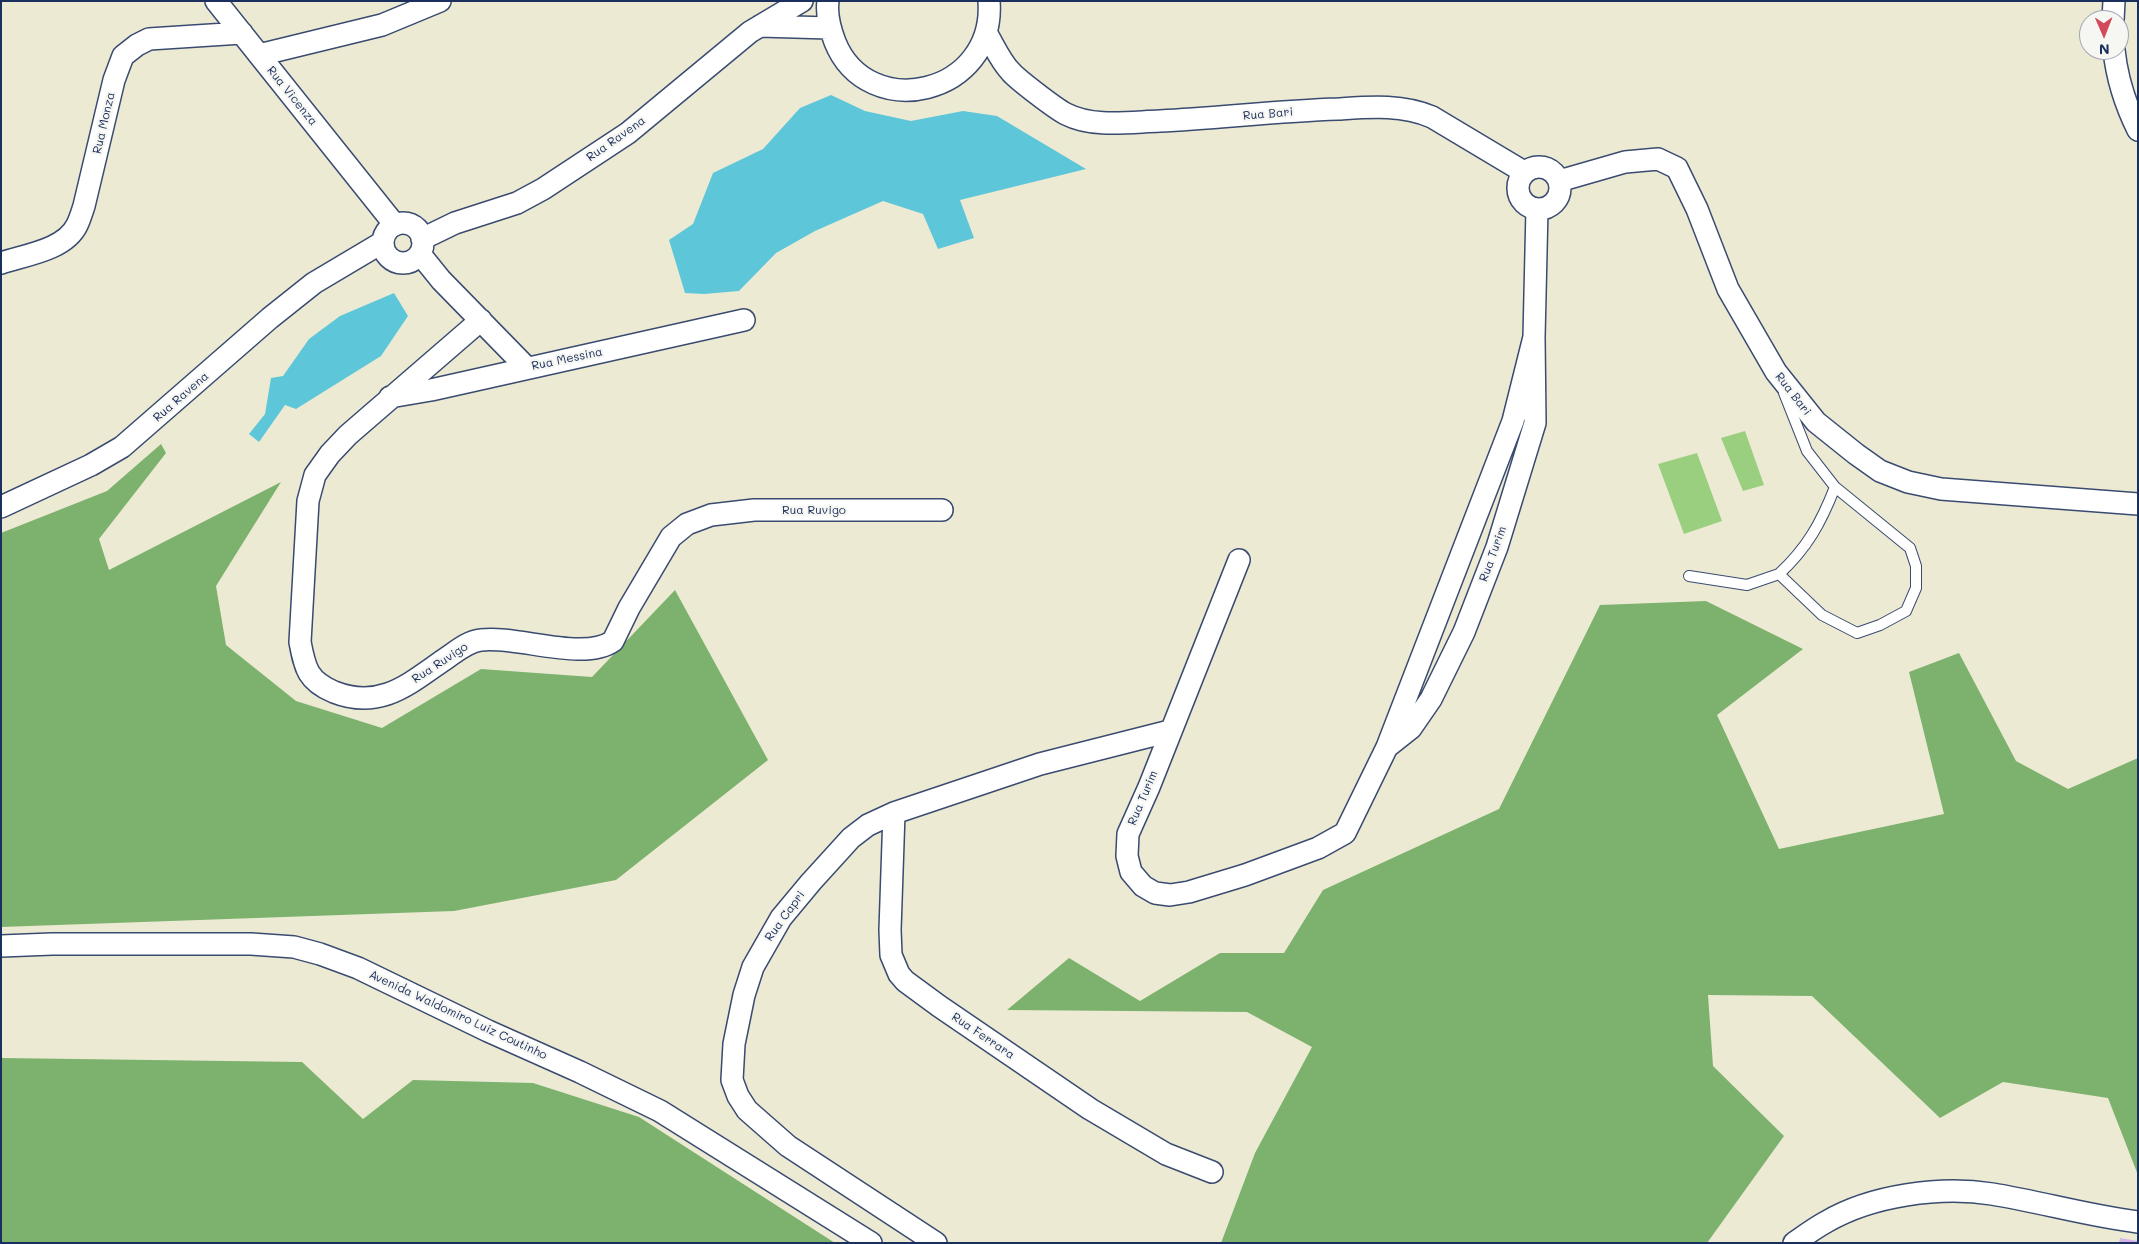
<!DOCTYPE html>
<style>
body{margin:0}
#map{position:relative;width:2139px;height:1244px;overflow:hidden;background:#edead4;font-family:Mali,sans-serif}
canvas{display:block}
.frame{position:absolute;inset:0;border:2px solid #1b2f5e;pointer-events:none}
.north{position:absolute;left:2079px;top:10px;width:50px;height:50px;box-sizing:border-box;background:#f6f6f2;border:1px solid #9ea6b7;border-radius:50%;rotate:179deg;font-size:14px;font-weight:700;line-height:20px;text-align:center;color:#1b2f5e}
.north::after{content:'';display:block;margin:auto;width:18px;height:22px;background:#d1495b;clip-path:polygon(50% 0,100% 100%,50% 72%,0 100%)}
</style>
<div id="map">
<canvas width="2139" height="1244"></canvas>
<div class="frame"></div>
<div class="north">N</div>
</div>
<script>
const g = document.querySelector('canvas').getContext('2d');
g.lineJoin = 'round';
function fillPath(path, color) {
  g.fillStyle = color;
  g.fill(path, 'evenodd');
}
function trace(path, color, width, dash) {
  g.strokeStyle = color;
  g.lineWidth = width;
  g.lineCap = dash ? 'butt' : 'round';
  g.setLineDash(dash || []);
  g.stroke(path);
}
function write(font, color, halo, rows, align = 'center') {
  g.font = font + ' Mali,sans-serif';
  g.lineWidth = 4.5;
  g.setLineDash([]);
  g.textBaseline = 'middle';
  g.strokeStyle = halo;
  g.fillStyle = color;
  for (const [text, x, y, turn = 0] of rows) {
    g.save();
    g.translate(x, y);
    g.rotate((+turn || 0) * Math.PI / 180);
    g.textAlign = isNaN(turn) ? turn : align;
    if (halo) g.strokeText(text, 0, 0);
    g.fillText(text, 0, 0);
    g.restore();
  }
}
fillPath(new Path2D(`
 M1745,431L1764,485L1743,491L1721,438Z
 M1697,453L1722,521L1684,534L1658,464Z`), '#9bcf80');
fillPath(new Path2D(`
 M161,444L166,453L99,539L109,570L281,482L216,586L226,645L296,701L382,728L481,669L592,677L675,590L768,760L616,880L454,911L1,927V533L107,491Z
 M1706,601L1803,649L1717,715L1779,849L1944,814L1909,672L1959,653L2016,761L2068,789L2138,758V1175L2108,1098L2003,1082L1940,1118L1812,996L1708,995L1713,1066L1784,1136L1707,1243H1221L1255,1153L1312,1047L1247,1012L1007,1010L1069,958L1140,1001L1220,953H1284L1323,890L1499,809L1600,605Z
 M1,1058L302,1062L363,1119L413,1080L533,1083L639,1117L835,1243H1Z`), '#7cb26e');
fillPath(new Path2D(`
 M831,95L865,111L911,121L963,111L997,116L1086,169L960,200L974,238L938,249L923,214L883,201L815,231L776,253L739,291L704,294L685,293L669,240L693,224L713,173L763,149L800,108Z
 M394,293L408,316L381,356L296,409L285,405L259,442L249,434L265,414L271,378L283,376L309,339L340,316Z`), '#5dc7d9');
fillPath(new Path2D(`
 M2120,1238L2138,1241V1243H2119Z`), '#d3b3e9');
const service = new Path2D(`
 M1784,393L1807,451L1835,487L1910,548L1916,566V588L1906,611L1880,625L1857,633L1822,615L1779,574C1807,548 1821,523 1835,487
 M1689,576L1747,585L1779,574`);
const minor = new Path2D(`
 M216,1L395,225
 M828,1C826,15 830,29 835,42C868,124 996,95 989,1
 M2113,20L2114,1
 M760,26L829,28
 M987,34C994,46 1001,62 1011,72C1018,80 1056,109 1066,114C1093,128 1130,122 1160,121C1219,118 1278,111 1338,109C1369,107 1402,104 1432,117L1524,172
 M2114,50C2117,79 2125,104 2138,130
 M259,55L382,25L440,1
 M1518 188a21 21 0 1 1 42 0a21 21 0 1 1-42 0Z
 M1559,181L1625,162L1658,159L1677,168L1697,209L1728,289L1776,372L1816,422L1856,454L1880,471L1908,482L1941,489L2138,504
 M383 243a20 20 0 1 1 40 0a20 20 0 1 1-40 0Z
 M422,239L455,223L517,203L543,189L628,133L750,32L802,1
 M420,254L441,280L527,368
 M1,263C25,255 65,250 77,225C80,219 82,212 84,206L114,80L123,56L137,45L149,39L242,33
 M481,320L348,435L330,454L315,475L308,501L300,642C305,669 308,681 334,692C382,711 411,682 448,657C458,650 469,641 481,640C516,635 584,662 613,641L629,608L671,537L687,524L711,515L754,510H942
 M390,397L431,390L744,320
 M1,507L91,465L122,447L270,318L314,283L383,242
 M1239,560L1149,787L1128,834L1127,856L1131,872L1143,886L1155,893L1170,895L1189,892L1245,875L1318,848L1345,833L1387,747L1513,421L1534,337
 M1387,747L1411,728L1431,699L1464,632L1497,547L1535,423L1534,337L1537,209
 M894,813L890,930L891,955L899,974L905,981L939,1006L1090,1109L1166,1154L1212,1172
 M1,946L52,944H251L294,947L320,954L358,968L488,1031L580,1072L660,1111L871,1243
 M936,1243L788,1146L747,1110L738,1096L732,1080L734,1044L744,995L753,967L781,918L811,882L851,838L868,825L894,813L1040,764L1170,731
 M1794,1243C1804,1236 1815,1228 1826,1222C1872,1195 1940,1186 1992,1194C2041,1202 2089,1216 2138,1222`);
trace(service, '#3a4b70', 12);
trace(minor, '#3a4b70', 24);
trace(service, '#fff', 10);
trace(minor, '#fff', 21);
write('12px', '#1b2f5e', '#f6f6f2', [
 ["Rua Vicenza",292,96,51],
 ["Rua Bari",1268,114,-5],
 ["Rua Monza",104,123,-77],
 ["Rua Ravena",616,139,-35],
 ["Rua Messina",567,359,-12],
 ["Rua Bari",1793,394,52],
 ["Rua Ravena",181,397,-41],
 ["Rua Ruvigo",814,510],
 ["Rua Turim",1493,554,-70],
 ["Rua Ruvigo",440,663,-33],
 ["Rua Turim",1143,798,-67],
 ["Rua Capri",785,916,-54],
 ["Avenida Waldomiro Luiz Coutinho",458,1015,25],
 ["Rua Ferrara",983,1036,34]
]);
</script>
